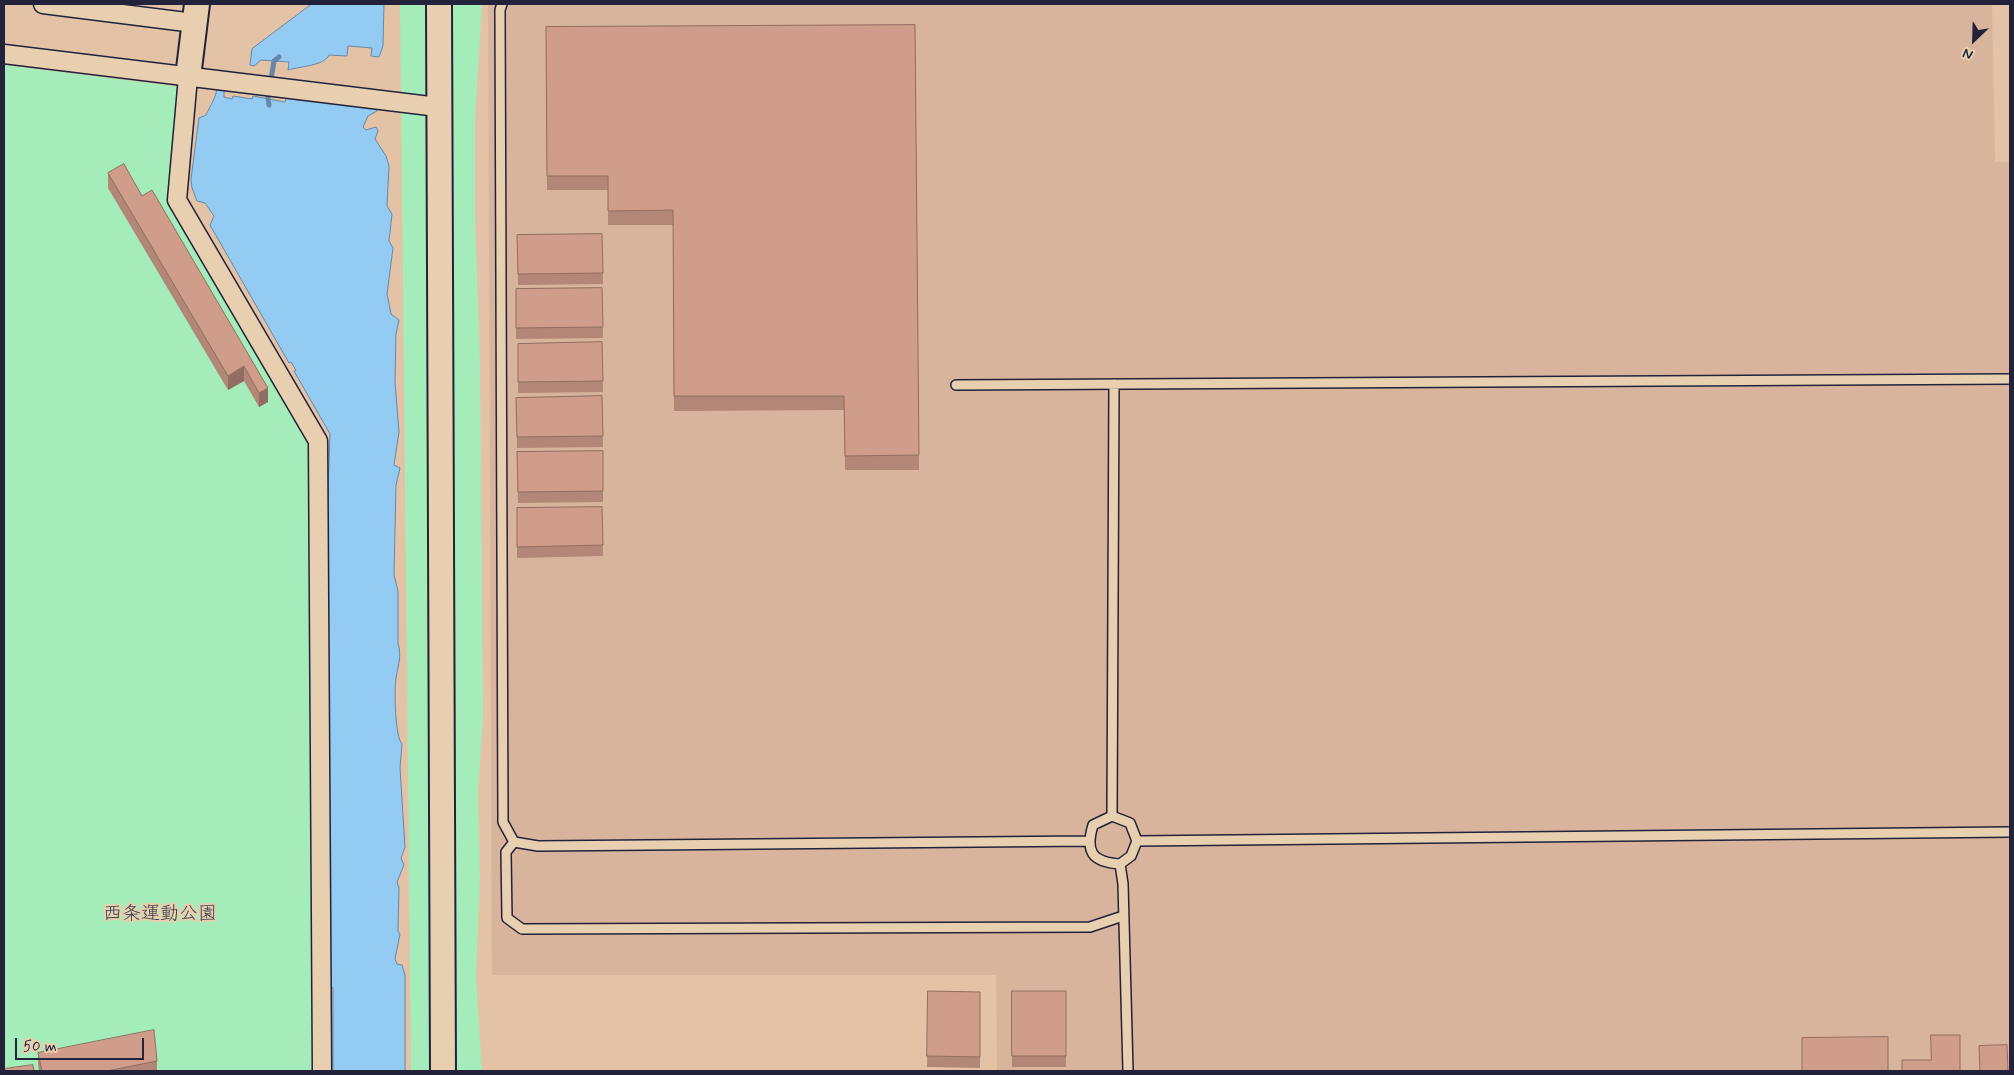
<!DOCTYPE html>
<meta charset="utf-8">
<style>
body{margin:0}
#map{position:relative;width:2014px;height:1075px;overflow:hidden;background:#e3c2a6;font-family:Mynerve,sans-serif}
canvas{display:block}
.frame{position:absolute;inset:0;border:5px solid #22223b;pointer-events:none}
.north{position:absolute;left:1949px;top:15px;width:50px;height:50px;-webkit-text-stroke:4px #e7cfb0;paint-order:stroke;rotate:204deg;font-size:14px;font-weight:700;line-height:20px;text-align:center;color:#22223b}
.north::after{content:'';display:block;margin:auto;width:18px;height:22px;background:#22223b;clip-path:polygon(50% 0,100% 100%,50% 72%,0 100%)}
.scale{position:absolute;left:15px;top:1038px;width:129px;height:22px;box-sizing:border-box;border:2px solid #22223b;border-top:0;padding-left:6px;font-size:15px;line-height:18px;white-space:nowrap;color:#22223b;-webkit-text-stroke:4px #e7cfb0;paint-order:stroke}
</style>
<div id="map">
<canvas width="2014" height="1075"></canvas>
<div class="frame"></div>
<div class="north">N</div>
<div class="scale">50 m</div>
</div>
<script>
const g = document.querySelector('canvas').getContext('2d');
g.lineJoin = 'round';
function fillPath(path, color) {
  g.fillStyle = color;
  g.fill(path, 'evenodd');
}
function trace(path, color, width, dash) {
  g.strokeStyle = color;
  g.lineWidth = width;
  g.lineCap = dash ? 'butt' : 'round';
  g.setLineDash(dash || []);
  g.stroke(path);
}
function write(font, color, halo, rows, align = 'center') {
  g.font = font + ' Mynerve,"Klee One",sans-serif';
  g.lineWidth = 4;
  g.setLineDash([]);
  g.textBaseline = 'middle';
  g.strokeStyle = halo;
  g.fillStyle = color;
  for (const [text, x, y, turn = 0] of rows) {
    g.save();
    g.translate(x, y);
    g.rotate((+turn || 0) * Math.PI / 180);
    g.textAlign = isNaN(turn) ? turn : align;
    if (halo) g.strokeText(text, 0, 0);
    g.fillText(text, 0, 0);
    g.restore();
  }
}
fillPath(new Path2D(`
 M488,4H1992L1995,162H2010V1071H997L996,975H492Z`), '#d9b49c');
fillPath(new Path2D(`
 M400,4H436L437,1071H411Z
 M452,4H482L475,120V216L480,362L483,718L478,792L480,879L476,977L482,1071H455L451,907Z
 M4,65L181,87L170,202L312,442L318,1071H4Z`), '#a4ecb9');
const water = new Path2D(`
 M312,4H384L383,46L379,57L371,56L372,48L348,46L347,56L329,55C324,66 301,66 288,70L289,62L261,60L254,66L250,65L252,49Z
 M217,88L224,89V97L232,99L233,96L252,99L253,96L285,102L287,96L377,106V111L368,116L363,127L366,130L376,127L378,131L375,139L386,156L389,166L387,206L392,214L389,241L393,248L387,294L391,314L399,320L396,334L395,382L399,432L394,465L400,468L396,485L394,575L398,591V643C402,657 398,665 396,678C394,689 395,737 402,744L400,768L405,847L401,858L404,865L397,882L399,888L398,931L400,934L395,959L397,964L402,965L405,975V1071H333V988L330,985L326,547L330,434L294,371L296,370L291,362L289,363L210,225L214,216L205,203L197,201L192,188L191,179L199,118L206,115C210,106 216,98 217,88Z`);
fillPath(water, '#93cbf2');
trace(water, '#6687a9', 1);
trace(new Path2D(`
 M269,105L268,98L274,61L279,57`), '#6687a9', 5);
const lane = new Path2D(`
 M502,4L500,10L503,822L514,842L506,852L507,918L522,929L1090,927L1123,916
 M1114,384L1112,816L1130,823L1137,841L1131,856L1120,864L1123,884L1128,1071
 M956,385L2010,379
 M1112,816L1093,825C1085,852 1092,862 1120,864
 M1137,841L2010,832
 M514,842L538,846L1088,841`);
const street = new Path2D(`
 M43,4L194,23
 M4,54L438,107
 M188,77L177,200L318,441L322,1071`);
const secondary = new Path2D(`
 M439,4L443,1071
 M188,77L197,4`);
trace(lane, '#22223b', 12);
trace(street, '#22223b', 21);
trace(secondary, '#22223b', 28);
trace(lane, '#e7cfb0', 9);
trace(street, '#e7cfb0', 18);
trace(secondary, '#e7cfb0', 24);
fillPath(new Path2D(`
 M915,25L919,470H845L844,410L674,411L673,225H608V190H547L546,27Z
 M108,173L142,196L268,402L259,407L244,381L228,390L108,188Z
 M602,234L603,284L518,285L517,235Z
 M602,288L603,338L516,339V289Z
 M602,342L603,392L518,393V344Z
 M602,396L603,447L517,448L516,398Z
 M603,451V502L518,503L517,452Z
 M602,507L603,556L517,558V508Z
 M928,991L980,992V1068L927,1067Z
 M1012,991H1066V1067H1012Z
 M38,1053L157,1061V1071H39L38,1064Z`), '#b28777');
fillPath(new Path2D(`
 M244,366V381L228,390V376Z
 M268,388V402L259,407V393Z`), '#916e61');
const building = new Path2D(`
 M915,25L919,455L845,456L844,396H674L673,210L608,211V176H547L546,27Z
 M124,164L142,196L152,190L268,388L259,393L244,366L228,376L108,173Z
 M602,234L603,273L518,274L517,235Z
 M602,288L603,327L516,328V289Z
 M602,342L603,381L518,382V344Z
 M602,396L603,436L517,437L516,398Z
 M603,451V491L518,492L517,452Z
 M602,507L603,545L517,547V508Z
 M928,991L980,992V1057L927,1056Z
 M1012,991H1066V1056H1012Z
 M154,1030L157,1061L107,1071H42L38,1053Z
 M1931,1035H1960V1071H1902V1060H1931Z
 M1888,1037V1071H1802V1038Z
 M2007,1045L2008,1071H1980L1979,1046Z
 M33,1065L34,1071H4V1069Z`);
fillPath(building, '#cf9d8a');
trace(building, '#916e61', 1);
write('19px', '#36404e', '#e7cfb0', [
 ["西条運動公園",160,915]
]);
</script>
